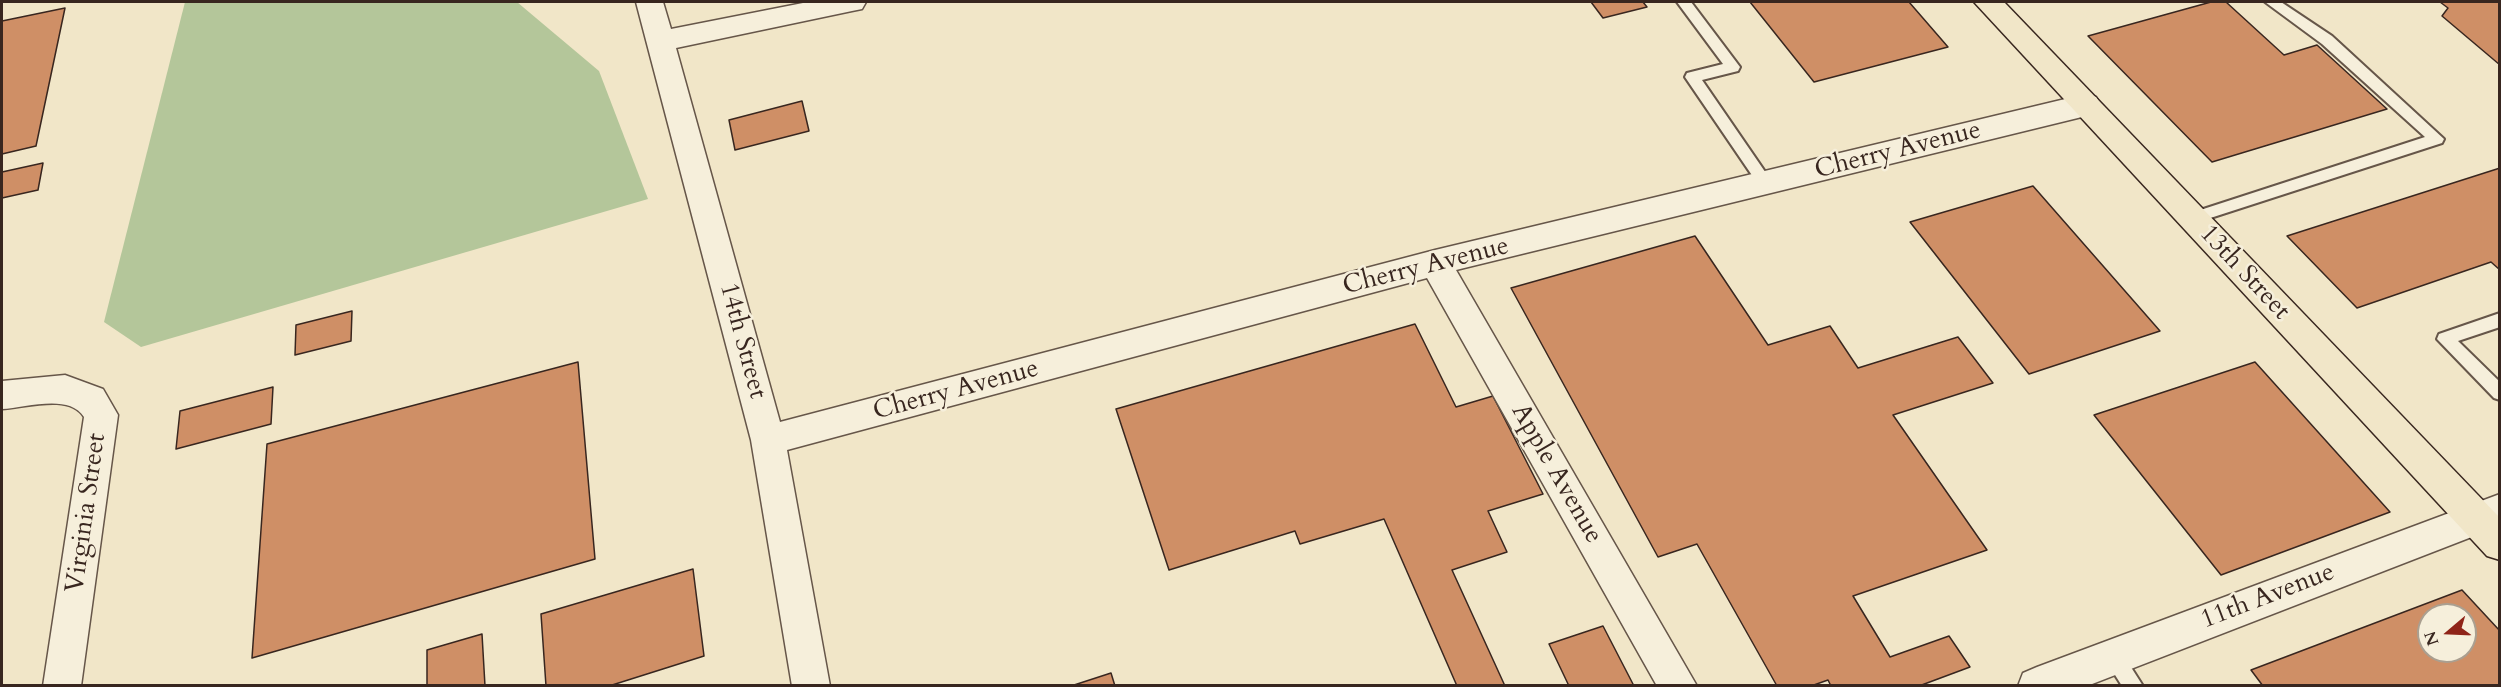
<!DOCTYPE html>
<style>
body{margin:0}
#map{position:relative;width:2501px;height:687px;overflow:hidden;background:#f1e6c8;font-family:Cardo,serif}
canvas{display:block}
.frame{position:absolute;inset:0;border:3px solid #38261f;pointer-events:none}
.north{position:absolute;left:2417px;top:603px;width:60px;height:60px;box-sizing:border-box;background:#f6efdb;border:2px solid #aa9f90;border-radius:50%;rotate:251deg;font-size:16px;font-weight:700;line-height:24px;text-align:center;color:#38261f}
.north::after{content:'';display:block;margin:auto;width:21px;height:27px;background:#8f2418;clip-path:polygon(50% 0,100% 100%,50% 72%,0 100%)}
</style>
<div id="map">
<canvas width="2501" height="687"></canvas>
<div class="frame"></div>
<div class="north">N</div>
</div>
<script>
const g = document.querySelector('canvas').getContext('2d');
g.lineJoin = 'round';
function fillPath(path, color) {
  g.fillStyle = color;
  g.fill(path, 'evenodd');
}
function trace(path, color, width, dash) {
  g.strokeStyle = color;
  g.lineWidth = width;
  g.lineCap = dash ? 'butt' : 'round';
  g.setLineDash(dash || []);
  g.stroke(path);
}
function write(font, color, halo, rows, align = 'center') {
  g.font = font + ' Cardo,serif';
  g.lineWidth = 5;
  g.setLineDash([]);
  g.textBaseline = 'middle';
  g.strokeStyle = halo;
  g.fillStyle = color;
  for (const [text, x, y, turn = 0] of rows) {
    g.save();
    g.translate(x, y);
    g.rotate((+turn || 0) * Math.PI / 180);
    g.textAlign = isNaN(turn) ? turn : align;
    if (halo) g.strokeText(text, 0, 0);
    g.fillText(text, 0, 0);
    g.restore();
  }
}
fillPath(new Path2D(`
 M185,2H517L599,71L648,199L141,347L104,322Z`), '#b4c69a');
const building = new Path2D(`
 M1591,2H1643L1647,7L1603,18Z
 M1750,2H1909L1948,47L1814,82Z
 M2211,2H2226L2284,55L2317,45L2387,109L2212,162L2088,36Z
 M2440,2H2500V65L2442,16L2448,8Z
 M65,8L36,146L2,154V21Z
 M802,101L809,131L735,150L729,120Z
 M43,163L38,190L2,198V172Z
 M2500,168V270L2491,262L2357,308L2287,236Z
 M2033,186L2160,331L2029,374L1910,222Z
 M1695,236L1768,345L1830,326L1858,368L1958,337L1993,383L1893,415L1987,550L1853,596L1890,657L1949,636L1970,667L1919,686H1831L1828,680L1811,686H1777L1697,544L1658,557L1511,288Z
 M352,311L351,341L295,355L296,325Z
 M1415,324L1456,407L1493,396L1543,494L1488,511L1507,552L1452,570L1505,686H1457L1384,519L1300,544L1295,531L1169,570L1116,409Z
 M578,362L595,559L252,658L267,444Z
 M2255,362L2390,512L2221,575L2094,415Z
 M273,387L271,424L176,449L180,411Z
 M693,569L704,656L609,686H546L541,614Z
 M2462,590L2500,631V686H2263L2251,670ZM2429,615H2465V651H2429Z
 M1603,626L1634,686H1569L1549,644Z
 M482,634L485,686H427V650Z
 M1111,673L1115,686H1071Z`);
fillPath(building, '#cf8f66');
trace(building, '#38261f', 1.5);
const service = new Path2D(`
 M1677,2H1691L1740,67L1738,71L1702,80L1770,179L1773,183L1770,187H1760L1685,77L1687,73L1723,64Z
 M2265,2H2281L2332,36L2444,139L2442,143L2198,222H2188L2185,218L2188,214L2425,137L2322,44Z
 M2500,313V327L2458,341L2500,382V400L2494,398L2437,339L2439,334Z
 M2113,647L2120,650L2143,686H2122L2103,656L2106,650Z`);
const minor = new Path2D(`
 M636,2H663L671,29L808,2H866L862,9L852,11L676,48L780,422L1435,250L2086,94L2096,97L2101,105L2096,113L2086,116L1456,270L1697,686H1657L1427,278L787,450L830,686H792L751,440Z
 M65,375L103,389L118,415L81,686H43L84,417C69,393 25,408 2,409V381Z
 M2500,494V526L2087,686H2018L2023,673L2037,667Z`);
const primary = new Path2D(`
 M1974,2H2004L2500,518V560L2487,556Z`);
trace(service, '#665649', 4);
trace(minor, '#665649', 3);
trace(primary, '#38261f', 3);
fillPath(service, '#f6efdb');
fillPath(minor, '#f6efdb');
fillPath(primary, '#f1e6c8');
write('26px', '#38261f', '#f6efdb', [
 ["Cherry Avenue",1898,151,-14],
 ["Cherry Avenue",1426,267,-14],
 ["13th Street",2244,273,47],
 ["14th Street",742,341,75],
 ["Cherry Avenue",956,391,-15],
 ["Apple Avenue",1556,474,60],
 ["Virginia Street",87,513,-82],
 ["11th Avenue",2268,597,-21]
]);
</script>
